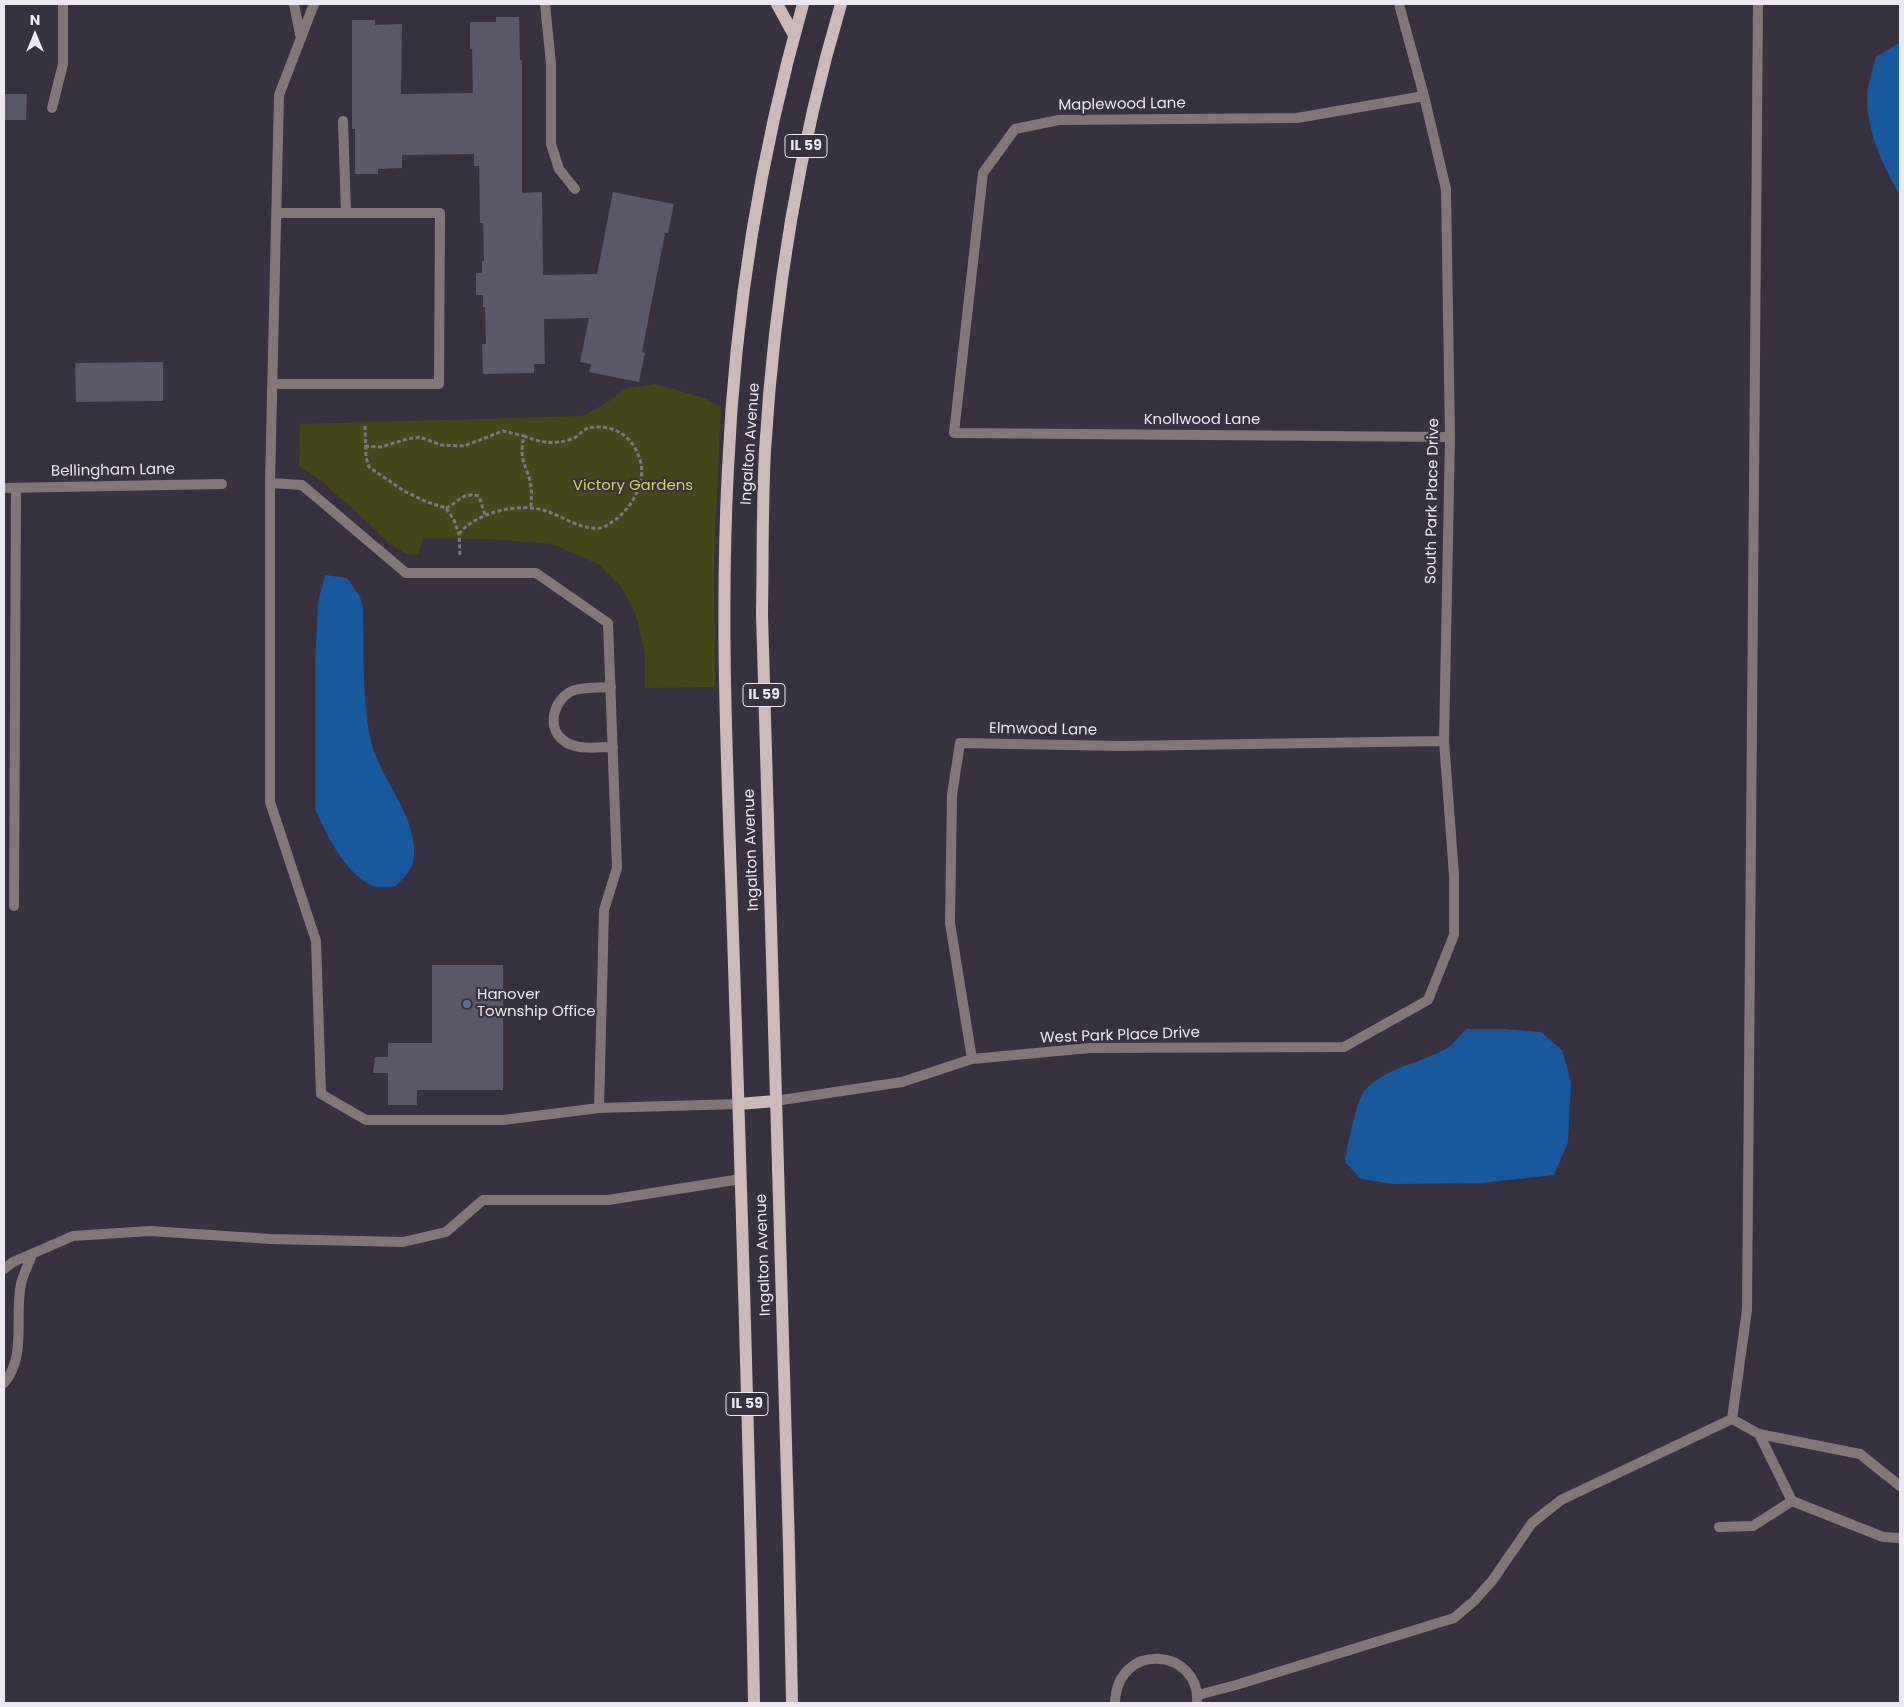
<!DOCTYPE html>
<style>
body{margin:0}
#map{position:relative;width:1904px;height:1707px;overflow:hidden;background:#383140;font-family:Poppins,sans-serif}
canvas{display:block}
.frame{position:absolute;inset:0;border:5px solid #ede8f2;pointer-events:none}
.north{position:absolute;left:10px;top:10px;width:50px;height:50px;-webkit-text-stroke:4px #383140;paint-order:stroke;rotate:0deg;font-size:14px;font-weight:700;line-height:20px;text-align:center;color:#ede8f2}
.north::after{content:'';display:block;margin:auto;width:18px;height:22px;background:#ede8f2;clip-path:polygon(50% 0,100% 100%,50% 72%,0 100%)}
</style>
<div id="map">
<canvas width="1904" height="1707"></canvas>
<div class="frame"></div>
<div class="north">N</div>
</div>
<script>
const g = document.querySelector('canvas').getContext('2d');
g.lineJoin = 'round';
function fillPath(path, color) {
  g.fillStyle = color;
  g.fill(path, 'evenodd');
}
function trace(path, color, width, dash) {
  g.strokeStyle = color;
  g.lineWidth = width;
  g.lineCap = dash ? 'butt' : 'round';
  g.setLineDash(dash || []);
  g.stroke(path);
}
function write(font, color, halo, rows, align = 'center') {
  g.font = font + ' Poppins,sans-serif';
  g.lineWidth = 4.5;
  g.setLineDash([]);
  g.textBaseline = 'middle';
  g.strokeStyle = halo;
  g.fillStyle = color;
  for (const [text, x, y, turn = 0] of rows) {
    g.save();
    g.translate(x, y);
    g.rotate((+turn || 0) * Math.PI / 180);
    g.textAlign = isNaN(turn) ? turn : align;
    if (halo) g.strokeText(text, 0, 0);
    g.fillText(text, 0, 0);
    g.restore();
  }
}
fillPath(new Path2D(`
 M655,384L704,398L721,407L714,560L715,687L645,688V656L639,626L632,606L621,587L598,564L552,544L489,539L423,538L418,555L407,554L388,543L365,520L319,479L299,466L300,424L583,416L603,405L627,388Z`), '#464718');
fillPath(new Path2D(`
 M1900,42V195C1884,169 1867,131 1867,99C1867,86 1873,70 1876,57Z
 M325,575L347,578L360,597L363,608C364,649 362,703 371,741C380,778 411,808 414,847C415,868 409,872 396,886C389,886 379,888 373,886C346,875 325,833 315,808V666L318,602Z
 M1466,1029H1504L1541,1032L1562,1050L1571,1082L1568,1142L1554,1175L1481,1183L1394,1184L1361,1179L1345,1162C1347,1148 1356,1102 1364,1091C1384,1068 1422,1063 1447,1048C1454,1044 1460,1035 1466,1029Z`), '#17599c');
fillPath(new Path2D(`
 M496,17H519L520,60H522V193L542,192L543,275L597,274L613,192L674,204L668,233H665L642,352L645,353L639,382L589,372L591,364L580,362L589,318L544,319L545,364H534V373L483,374L482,344H486L485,307H483V295H476V273H482V261H484L483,223H480L479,166H474V154L402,155V168L378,169V174H355V129H352V20H375V25L402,24L401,94L473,93L472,49H470V22H496Z
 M4,94H27L26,120H4Z
 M163,362V401L76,402L75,363Z
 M432,965H503V1090H417V1105H388V1073H373L375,1057H388V1043H432Z`), '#5a5769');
trace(new Path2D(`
 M365,426L366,457L369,467L404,491L427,502L446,508L454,520L459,534L460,557
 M365,446L381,447L407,439L420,437L441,445L464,446L503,431L524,436
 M446,508C461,501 461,492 479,496L485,515
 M459,534C476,512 520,502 546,511C564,517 581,530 600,528C603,528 607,525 610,523C630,512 647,483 640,460C636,447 629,437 617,431C609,427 597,426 588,428C582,430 578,437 572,439C553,445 542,443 524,436C518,464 528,465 531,487C532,494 531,501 531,508`), '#7b7582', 3, [4, 2.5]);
trace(new Path2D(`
 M294,4L301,39
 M314,4L279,95L270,483V802L316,941L321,1094L366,1120H503L599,1108
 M545,4L551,64V144L559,169L575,189
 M52,108L63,64V4
 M343,121L346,213
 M273,384H439L440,213H277
 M270,483L302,485L406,573H536L608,623L617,868L604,910L599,1108L739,1104
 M611,687C600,688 586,687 575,690C555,696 545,726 563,740C575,751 597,747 613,747
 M4,1269L13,1262L73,1236L150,1231L271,1239L403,1242L446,1232L483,1200H608L741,1179
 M4,1383C27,1356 14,1317 21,1284C23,1274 29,1264 32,1254
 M1759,1434L1792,1501L1883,1537L1900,1538
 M1719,1527L1753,1526L1792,1501`), '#827778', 10);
trace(new Path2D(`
 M1424,96L1297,118L1059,120L1015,129L983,173L954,433L1450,437
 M4,488L222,484
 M14,906L16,488
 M972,1059L950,923L952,795L960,743L1121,746L1444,741
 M775,1101L902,1082L972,1059L1090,1048L1344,1047L1428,1000L1454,935V875L1444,741L1450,437L1446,189L1424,96L1399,4
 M1732,1419L1747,1310L1758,4
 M1198,1695L1236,1685L1454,1618L1474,1601L1492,1581L1532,1523L1561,1500L1732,1419L1759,1434L1860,1454L1900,1486
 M1115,1703C1117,1640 1201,1648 1197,1703`), '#827778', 10);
trace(new Path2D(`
 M777,4L794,35
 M739,1104L775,1101
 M754,1703C750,1457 742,1212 734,966C729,800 719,634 728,469C735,312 760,155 803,4
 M792,1703L789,1547L762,614C763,560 762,506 765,451C774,301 798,149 841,4`), '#ceb9ba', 12);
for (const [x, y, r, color] of [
 [467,1004,5,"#5c6f8a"]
]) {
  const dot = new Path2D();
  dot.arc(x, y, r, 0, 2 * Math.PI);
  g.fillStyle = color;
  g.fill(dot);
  trace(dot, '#383140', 2);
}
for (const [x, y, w] of [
 [806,146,42],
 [764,695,42],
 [747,1404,42]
]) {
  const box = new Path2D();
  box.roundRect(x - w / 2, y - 11.5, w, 23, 4);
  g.fillStyle = '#383140';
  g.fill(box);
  trace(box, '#ede8f2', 1);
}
write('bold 14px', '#ede8f2', null, [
 ["IL 59",806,146],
 ["IL 59",764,695],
 ["IL 59",747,1404]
]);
write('15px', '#ede8f2', '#383140', [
 ["Maplewood Lane",1122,105,-1],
 ["Knollwood Lane",1202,420],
 ["Ingalton Avenue",751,444,-86],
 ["Bellingham Lane",113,471,-1],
 ["South Park Place Drive",1433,501,-89],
 ["Elmwood Lane",1043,730,1],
 ["Ingalton Avenue",752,850,-92],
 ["West Park Place Drive",1120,1036,-2],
 ["Ingalton Avenue",764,1255,-92]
]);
write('15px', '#d3d54d', '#383140', [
 ["Victory Gardens",633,486]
]);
write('15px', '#ede8f2', '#383140', [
 ["Hanover",477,995],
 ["Township Office",477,1012]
], 'left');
</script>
